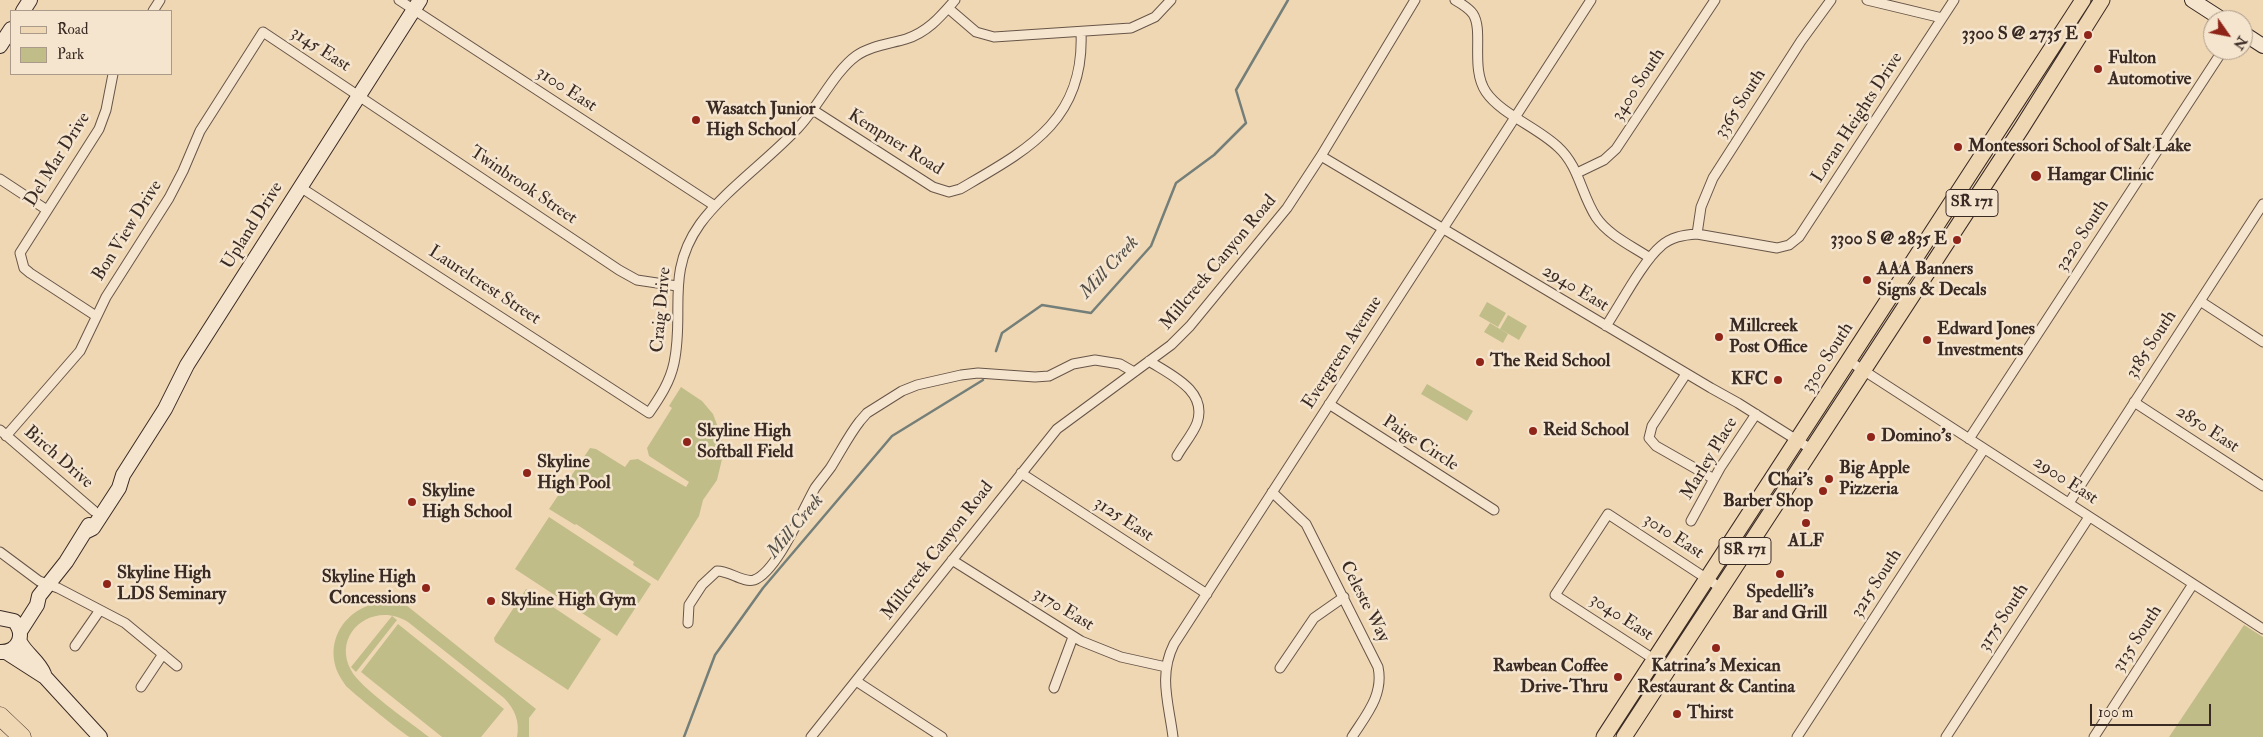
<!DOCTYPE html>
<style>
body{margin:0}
#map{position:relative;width:2263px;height:737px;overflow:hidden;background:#f0d7b4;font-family:"IM FELL Double Pica",serif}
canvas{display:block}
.legend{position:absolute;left:10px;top:10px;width:162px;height:65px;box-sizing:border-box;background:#f5e5ce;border:1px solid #aa9a8a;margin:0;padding:6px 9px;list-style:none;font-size:15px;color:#392a24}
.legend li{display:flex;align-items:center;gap:10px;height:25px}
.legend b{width:25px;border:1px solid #aa9a8a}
.north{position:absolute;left:2203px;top:10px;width:50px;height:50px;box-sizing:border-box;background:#f5e5ce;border:1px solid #aa9a8a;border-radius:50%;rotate:123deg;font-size:14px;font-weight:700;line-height:20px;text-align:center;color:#392a24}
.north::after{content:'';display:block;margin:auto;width:18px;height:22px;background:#8f2418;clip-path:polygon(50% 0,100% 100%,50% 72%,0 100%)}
.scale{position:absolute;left:2090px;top:704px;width:121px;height:22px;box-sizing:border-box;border:2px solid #392a24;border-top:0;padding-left:6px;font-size:15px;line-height:18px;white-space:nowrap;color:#392a24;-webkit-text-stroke:4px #f5e5ce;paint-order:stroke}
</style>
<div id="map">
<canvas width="2263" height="737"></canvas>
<ul class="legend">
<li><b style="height:6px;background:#f0d7b4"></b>Road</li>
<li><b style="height:14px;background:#c0bd89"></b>Park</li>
</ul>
<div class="north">N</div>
<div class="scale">100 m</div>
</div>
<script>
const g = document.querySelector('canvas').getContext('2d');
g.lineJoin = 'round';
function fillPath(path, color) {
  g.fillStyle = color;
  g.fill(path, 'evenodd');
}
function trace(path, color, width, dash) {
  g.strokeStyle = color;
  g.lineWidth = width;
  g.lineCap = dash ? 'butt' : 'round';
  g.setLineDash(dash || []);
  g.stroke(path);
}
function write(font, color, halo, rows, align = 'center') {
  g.font = font + ' "IM FELL Double Pica",serif';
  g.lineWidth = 5;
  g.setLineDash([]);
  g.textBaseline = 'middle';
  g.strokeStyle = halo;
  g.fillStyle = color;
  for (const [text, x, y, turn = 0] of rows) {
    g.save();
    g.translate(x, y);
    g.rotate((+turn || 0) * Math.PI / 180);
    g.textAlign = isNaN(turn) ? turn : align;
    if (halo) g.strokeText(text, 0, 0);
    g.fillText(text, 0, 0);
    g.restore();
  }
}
fillPath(new Path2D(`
 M1487,302L1506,313L1498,327L1479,316Z
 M1508,315L1527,326L1519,340L1500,329Z
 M1490,323L1508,334L1503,343L1484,332Z
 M1427,384L1473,411L1467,421L1421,394Z
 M681,387L702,401L713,414L722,438L723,455L717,480L703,500L699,516L658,581L633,565L634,562L576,524L575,525L549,509L590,448L596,449L625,467L630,460L638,459L686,487L689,482L649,456L647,448L672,408L669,406Z
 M549,517L651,584L617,636L515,569Z
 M526,589L601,639L568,690L495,642L494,638Z
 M391,593L536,709L529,718V737H517C520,722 515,709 504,698L408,622C374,600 331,633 351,670C359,687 411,723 429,737C424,737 415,737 410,737C404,735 352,692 346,686C343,682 340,677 338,673C323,638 349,605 384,602Z
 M392,616L397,620L356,672L351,667Z
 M398,624L504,709L481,737H442L361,672Z
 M2244,625L2263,637V737H2169Z`), '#c0bd89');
trace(new Path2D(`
 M996,351L1002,333L1042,305L1091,313L1151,246L1176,183L1214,155L1246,123L1236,90L1288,0
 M684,737L715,655L763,588L892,436L983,380`), '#747f79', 2.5);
const street = new Path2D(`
 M399,0L715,206
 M1455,0C1462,4 1469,8 1473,14C1484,31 1470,68 1486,92C1501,114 1537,127 1558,147C1579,166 1581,194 1596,217C1608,235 1632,246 1650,258
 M1867,0L1942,18
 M948,8L976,32L994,37L1131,28L1155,17L1171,0
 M153,11L160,0
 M813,110L933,187L949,192L960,189C1027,150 1085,121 1081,32
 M1321,156L1711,388L1738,403L1811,449
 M1577,173L1604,160L1616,149L1715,0
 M0,179L47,210
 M300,187L649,413C660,397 670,382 674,363C685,312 665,273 700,224C724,191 768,160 797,129C817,109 834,72 856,56C870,46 889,44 906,39C928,32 941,16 955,0
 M1697,234L1701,207L1713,178L1801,41L1831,0
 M2200,301L2263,342
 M96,316L30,273L24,268L20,253L99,129L106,110L113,74
 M1606,326C1620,305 1643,261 1661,246C1671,237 1683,235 1697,234L1777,248L1789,245L1799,237L1954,0
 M1149,361C1171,375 1208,391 1197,423C1193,434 1183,445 1177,456
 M1849,361L2263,629
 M1686,374L1652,426L1649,438L1656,446L1714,479
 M2134,402L2263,486
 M1329,404L1494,510
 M0,430L94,511
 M6,436L80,351L106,297L169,198L183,171L200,131L263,32L619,270L637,280L677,286
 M1969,439L2223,50
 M1021,473L1207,594
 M1272,492L1306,524L1378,667C1384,695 1366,715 1352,737
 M2069,503L2263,204
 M1691,521L1720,468L1756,414
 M0,552L39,581L58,588L125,623L177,666
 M952,560L1081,641L1121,657L1166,667
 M688,623L689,605L702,585L717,571C730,571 743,583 754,580C777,572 803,509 815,488C820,481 826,474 831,467C841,451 849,435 860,421L867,413L902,391L917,385L961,375L978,373L1035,377L1049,376L1073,364L1095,360L1120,364L1134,372
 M75,646L100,610
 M1280,668L1314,618L1344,597
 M1669,669L1555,595L1608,514L1721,588
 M856,681L942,737
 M141,687L163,654
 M1054,688L1073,637
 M811,737L1057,429L1171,345L1190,326L1287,208L1321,156L1415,0
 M1173,737C1169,704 1158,676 1174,644L1591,0
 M1797,737L1984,449
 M1946,737L2089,517
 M2094,737L2193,584`);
const secondary = new Path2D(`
 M2192,0L2223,20
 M23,11L30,0
 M2243,33L2263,46
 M0,46L11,29
 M85,532L93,528L119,488L123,475L165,409L187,365L420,0
 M0,618L14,621C26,634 19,652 1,652
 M21,630L37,605L39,596L66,562L89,525
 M20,642C26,654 39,661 44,674
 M6,652L45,677L100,737`);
const primary = new Path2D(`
 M1604,737L2083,0
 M1624,737L2021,129L2102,0`);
const highway = new Path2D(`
 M0,716L22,737`);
trace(street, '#675548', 11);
trace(secondary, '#392a24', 16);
trace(primary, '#392a24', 17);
trace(highway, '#392a24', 19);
trace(street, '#f5e5ce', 9);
trace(secondary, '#f5e5ce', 14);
trace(primary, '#f0d7b4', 15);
trace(highway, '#f0d7b4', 18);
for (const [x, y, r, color] of [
 [2088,35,5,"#8f2418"],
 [2098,69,5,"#8f2418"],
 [696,120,5,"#8f2418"],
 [1958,147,5,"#8f2418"],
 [2036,176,6,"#8f2418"],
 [1957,240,5,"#8f2418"],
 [1867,280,5,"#8f2418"],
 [1719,337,5,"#8f2418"],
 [1927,340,5,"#8f2418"],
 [1480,362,5,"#8f2418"],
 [1778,380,5,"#8f2418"],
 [1533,431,5,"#8f2418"],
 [1871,437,5,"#8f2418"],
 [687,442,5,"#8f2418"],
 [527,473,5,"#8f2418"],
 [1829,479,5,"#8f2418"],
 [1823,491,5,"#8f2418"],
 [412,502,5,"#8f2418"],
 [1806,523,5,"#8f2418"],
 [1780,574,5,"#8f2418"],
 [107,584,5,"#8f2418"],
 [426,588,5,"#8f2418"],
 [491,601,5,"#8f2418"],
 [1716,648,5,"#8f2418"],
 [1618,677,5,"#8f2418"],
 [1677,714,5,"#8f2418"]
]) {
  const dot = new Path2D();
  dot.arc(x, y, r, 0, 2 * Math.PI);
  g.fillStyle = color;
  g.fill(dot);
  trace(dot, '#f5e5ce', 2);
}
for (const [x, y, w] of [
 [1972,203,52],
 [1745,551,52]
]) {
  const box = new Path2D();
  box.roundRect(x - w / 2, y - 13.5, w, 27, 4);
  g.fillStyle = '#f5e5ce';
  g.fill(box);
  trace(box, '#392a24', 1);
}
write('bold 16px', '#392a24', null, [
 ["SR 171",1972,203],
 ["SR 171",1745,551]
]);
write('bold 18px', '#392a24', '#f5e5ce', [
 ["3300 S @ 2735 E",2078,35,"right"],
 ["Fulton",2108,59],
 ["Automotive",2108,80],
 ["Wasatch Junior",706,110],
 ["High School",706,131],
 ["Montessori School of Salt Lake",1968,147],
 ["Hamgar Clinic",2047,176],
 ["3300 S @ 2835 E",1947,240,"right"],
 ["AAA Banners",1877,270],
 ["Signs & Decals",1877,291],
 ["Millcreek",1729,327],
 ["Post Office",1729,348],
 ["Edward Jones",1937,330],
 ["Investments",1937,351],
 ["The Reid School",1490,362],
 ["KFC",1768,380,"right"],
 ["Reid School",1543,431],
 ["Skyline High",697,432],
 ["Softball Field",697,453],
 ["Domino's",1881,437],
 ["Skyline",537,463],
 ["High Pool",537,484],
 ["Big Apple",1839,469],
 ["Pizzeria",1839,490],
 ["Chai's",1813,481,"right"],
 ["Barber Shop",1813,502,"right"],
 ["Skyline",422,492],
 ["High School",422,513],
 ["ALF",1806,542,"center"],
 ["Skyline High",117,574],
 ["LDS Seminary",117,595],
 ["Skyline High",416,578,"right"],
 ["Concessions",416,599,"right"],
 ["Spedelli's",1780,593,"center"],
 ["Bar and Grill",1780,614,"center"],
 ["Skyline High Gym",501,601],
 ["Rawbean Coffee",1608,667,"right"],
 ["Drive-Thru",1608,688,"right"],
 ["Katrina's Mexican",1716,667,"center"],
 ["Restaurant & Cantina",1716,688,"center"],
 ["Thirst",1687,714]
], 'left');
write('18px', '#392a24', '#f5e5ce', [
 ["3145 East",320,50,33],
 ["3400 South",1639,85,-57],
 ["3100 East",566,90,33],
 ["3365 South",1741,104,-57],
 ["Loran Heights Drive",1858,118,-57],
 ["Kempner Road",895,143,32],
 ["Del Mar Drive",58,160,-58],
 ["Twinbrook Street",523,186,34],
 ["Upland Drive",253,226,-58],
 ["Bon View Drive",128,231,-58],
 ["3220 South",2083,236,-57],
 ["Millcreek Canyon Road",1219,263,-50],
 ["Laurelcrest Street",484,286,33],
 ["2940 East",1575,289,31],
 ["Craig Drive",662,310,-85],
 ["3185 South",2152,345,-57],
 ["Evergreen Avenue",1343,353,-57],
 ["3300 South",1828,358,-57],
 ["2850 East",2207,430,33],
 ["Paige Circle",1420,444,33],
 ["Birch Drive",58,458,41],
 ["Marley Place",1710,459,-59],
 ["2900 East",2065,481,33],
 ["3125 East",1123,520,33],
 ["3010 East",1673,537,33],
 ["Millcreek Canyon Road",938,551,-52],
 ["3215 South",1877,584,-57],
 ["Celeste Way",1364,602,63],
 ["3170 East",1063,610,31],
 ["3040 East",1621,618,33],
 ["3175 South",2004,618,-57],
 ["3135 South",2138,639,-57]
]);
write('italic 19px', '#524e48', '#f5e5ce', [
 ["Mill Creek",1110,268,-47],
 ["Mill Creek",796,527,-50]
]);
</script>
